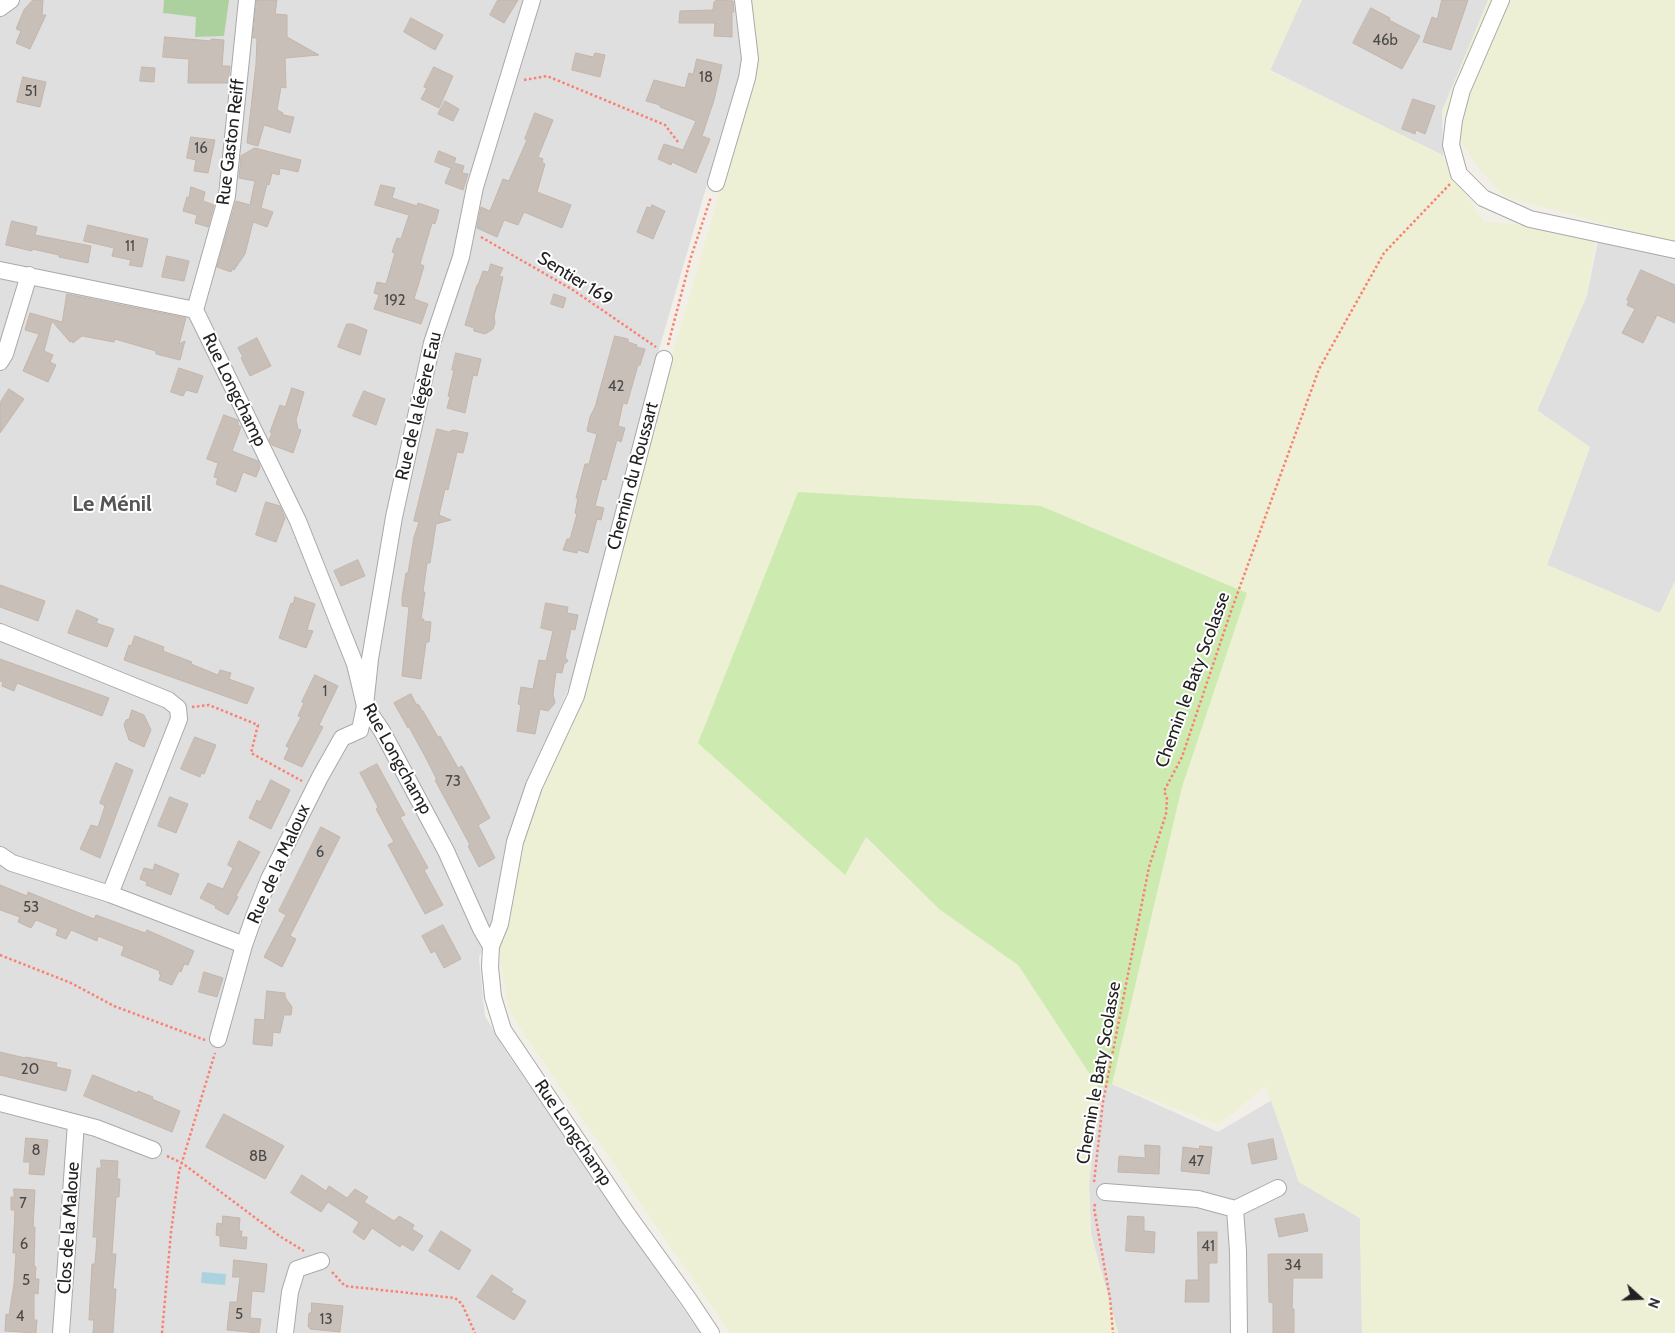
<!DOCTYPE html>
<meta charset="utf-8">
<style>
body{margin:0}
#map{position:relative;width:1675px;height:1333px;overflow:hidden;background:#f2efe9;font-family:Cabin,sans-serif}
canvas{display:block}
.north{position:absolute;left:1615px;top:1273px;width:50px;height:50px;-webkit-text-stroke:4px #fff;paint-order:stroke;rotate:110deg;font-size:14px;font-weight:700;line-height:20px;text-align:center;color:#222}
.north::after{content:'';display:block;margin:auto;width:18px;height:22px;background:#222;clip-path:polygon(50% 0,100% 100%,50% 72%,0 100%)}
</style>
<div id="map">
<canvas width="1675" height="1333"></canvas>
<div class="north">N</div>
</div>
<script>
const g = document.querySelector('canvas').getContext('2d');
g.lineJoin = 'round';
function fillPath(path, color) {
  g.fillStyle = color;
  g.fill(path, 'evenodd');
}
function trace(path, color, width, dash) {
  g.strokeStyle = color;
  g.lineWidth = width;
  g.lineCap = dash ? 'butt' : 'round';
  g.setLineDash(dash || []);
  g.stroke(path);
}
function write(font, color, halo, rows, align = 'center') {
  g.font = font + ' Cabin,sans-serif';
  g.lineWidth = 4;
  g.setLineDash([]);
  g.textBaseline = 'middle';
  g.strokeStyle = halo;
  g.fillStyle = color;
  for (const [text, x, y, turn = 0] of rows) {
    g.save();
    g.translate(x, y);
    g.rotate((+turn || 0) * Math.PI / 180);
    g.textAlign = isNaN(turn) ? turn : align;
    if (halo) g.strokeText(text, 0, 0);
    g.fillText(text, 0, 0);
    g.restore();
  }
}
fillPath(new Path2D(`
 M0,0H738L743,73L708,181L659,349L571,682L527,787L494,919L479,958L485,1016L507,1053L700,1333H0Z
 M1302,0H1489L1442,111L1443,156L1268,69Z
 M1601,226L1675,244V581L1660,613L1547,565L1590,447L1537,411L1587,295Z
 M1112,1084L1218,1132L1272,1100L1299,1182L1360,1218L1362,1333H1118L1091,1234L1089,1184L1099,1088Z`), '#e0dfdf');
fillPath(new Path2D(`
 M751,0H1302L1270,71L1441,154L1484,222L1598,228L1587,295L1537,410L1590,447L1547,565L1660,613L1675,581V1333H1362L1360,1218L1299,1182L1266,1086L1218,1125L1112,1084L1182,787L1247,593L1041,506L845,875L865,837L939,909L1018,965L1099,1088L1089,1184L1091,1234L1118,1333H730L522,1031L508,1007L499,952L517,868L529,821L580,705L674,349L758,61Z
 M1488,0H1675V243L1505,197L1475,164L1442,112Z`), '#eef0d5');
fillPath(new Path2D(`
 M798,492L1041,506L1247,593L1182,787L1112,1084L1099,1088L1018,965L939,909L866,837L845,875L698,743Z`), '#cdebb0');
fillPath(new Path2D(`
 M164,0H229L224,36L195,37L196,17L163,13Z`), '#add19e');
fillPath(new Path2D(`
 M202,1272L226,1274L225,1285L201,1283Z`), '#aad3df');
const building = new Path2D(`
 M33,0H43L42,15H46L30,49L16,43L21,31L16,29L24,10Z
 M257,0H277L275,14L287,15V37L319,55L285,58L286,88L281,87L277,110L283,113V115L294,117L290,133L264,125L258,146L247,143L256,64L257,38H253Z
 M498,0H518L504,23L490,15Z
 M718,0L733,1L734,12H732V37L714,36L715,23H679L680,11L713,10L714,2Z
 M1442,0H1468L1451,50L1423,42L1432,17L1437,19Z
 M1371,8L1390,18L1389,20L1420,36L1402,69L1353,43Z
 M411,18L443,35L435,50L404,32Z
 M165,37L211,41V39L224,40L222,66H230L228,83H188L189,59L163,57Z
 M576,53L593,57L595,53L605,55L600,77L572,70Z
 M697,59L722,65L714,100L702,136L710,139L696,173L672,162L671,165L658,159L664,144L683,150L696,121L660,107V105L646,101L654,80L685,88L689,73L693,74Z
 M142,67L155,68L154,82L140,81Z
 M434,67L453,76L439,108L421,99L427,88L424,87Z
 M23,77L46,82L40,107L17,102Z
 M1413,99L1435,106L1425,134L1416,130L1415,134L1402,129Z
 M445,101L459,109L453,121L438,114Z
 M535,113L553,120L538,157L543,159L542,162L545,164L537,192L571,205L562,228L524,212L518,225L504,220L497,237L477,228L481,207L490,211L503,179L509,181L527,140L525,139Z
 M191,137L215,140L208,173L194,171L196,160L187,158Z
 M255,148L301,160L298,172L280,168L279,175L272,173L269,185L267,184L261,208L273,212L267,227L253,222L245,254L234,270L232,269L231,272L217,267L236,201L250,205L255,181L239,178L241,156Z
 M439,151L456,158L454,163L464,166L462,173L468,174L463,190L445,183L451,168L435,162Z
 M381,185L395,188L392,198L417,206L418,203L439,210L435,224L432,223L424,250L420,264L424,266L414,299L428,304L421,324L374,309L379,295L374,293L377,282L386,284L395,253L392,252L397,238L401,239L409,215L375,205Z
 M191,187L205,192L203,201L214,205L208,227L195,223L197,215L183,211L187,197H189Z
 M652,205L665,211L653,239L637,232L647,207L651,208Z
 M12,221L37,227L35,235L91,246L88,263L59,257V255L32,249V251L6,245Z
 M88,225L148,239L142,267L129,265L131,260L112,256L114,248L84,241Z
 M167,256L189,261L184,281L162,277Z
 M491,264L503,268L499,276L503,277L494,317L495,323L493,329L485,334L474,331V328L465,325L477,285H478L483,271L488,272Z
 M1641,270L1675,285V323L1657,315L1643,343L1622,333L1635,309L1627,305L1629,301L1627,300Z
 M67,294L186,318L179,344L185,341L180,360L156,354V351L115,339L114,342L82,336L73,343L72,341L70,342L52,321L44,351L53,355L50,362L56,365L48,382L23,371L39,334L25,330L30,313L62,322Z
 M554,294L566,298L563,308L551,304Z
 M347,324H352L367,330L360,355L338,347Z
 M615,336L628,339V342L637,345L636,347L645,349L640,365H638L627,404L623,403L618,426L625,428L621,442L617,440L606,480L602,479L595,506L604,508L601,520L597,519L588,553L578,550L577,553L563,550L567,539H570L577,514L575,513L578,498H576L585,464H589L597,434L587,431L590,417L595,407Z
 M257,338L271,366L250,376L241,358L243,357L238,348Z
 M456,353L481,359L477,376L473,375L465,413L447,408L450,397L448,396L454,370H452Z
 M179,368L203,376L197,393L186,390L183,396L171,392Z
 M292,388L304,392L296,420L298,429L301,430L293,453L272,445L269,440L272,433L270,432L280,405L285,407Z
 M9,389L24,399L0,433V403Z
 M364,391L385,399L376,425L353,416Z
 M224,415L238,420V425L241,427L232,451L258,461L260,467L256,477L243,472L236,492L216,484L218,478L214,477L218,463L207,459Z
 M437,429L449,432L453,430L468,433L463,453L457,452L448,490L445,489L439,515L451,520L436,524L430,563H427L423,592H425L421,619H424L423,621L431,622L429,642H426L421,679L402,676L409,607L402,606V598L406,573H408L414,537L419,522L414,521Z
 M266,502L280,506L285,518L276,542L256,535Z
 M358,560L365,576L341,586L334,571Z
 M0,585L45,601L38,621L0,607Z
 M295,597L315,604L307,630L313,631L306,648L279,638L291,603L293,604Z
 M546,603L568,607L567,613L578,615L575,630L571,629L565,657L568,661L564,664L562,673L556,672L553,694L555,703L548,711L540,709L535,734L517,731L521,705L518,704L521,687L533,689L539,660L546,661L553,631L541,628Z
 M77,610L98,619L96,623L114,629L107,647L68,633Z
 M135,636L164,647L163,651L192,662L191,664L218,675L220,670L231,673L229,679L254,688L247,704L124,660L129,645L131,646Z
 M0,659L109,698L102,716L17,683L14,691L2,686L3,682L0,681Z
 M315,675L338,686L319,725L323,727L302,767L284,759L289,748L286,746L301,717L298,716L304,703L302,702Z
 M411,694L416,704L419,705L422,711H423L438,737L440,736L458,768L462,766L490,818L478,825L495,858L479,867L468,846L470,845L435,780H437L427,760L409,727L408,728L394,703Z
 M132,710L144,715L151,730L144,747L129,740L124,725L126,720L129,719Z
 M195,737L216,745L204,774L201,773L200,777L181,769Z
 M116,763L133,770L100,858L80,849L91,825L98,827L105,806L100,803Z
 M377,764L405,815L400,817L428,868L424,870L443,905L425,914L388,845L394,842L376,809L378,807L360,773Z
 M271,780L290,790L271,829L249,818L257,800L260,802Z
 M170,797L188,804L176,833L158,826Z
 M321,827L340,837L290,936L296,939L282,967L264,957L286,915L279,911Z
 M239,841L260,852L236,896L238,897L228,915L215,908L216,906L200,898L208,883L223,889L233,868L228,865Z
 M155,864L179,874L171,895L146,885L147,882L140,879L144,868L153,870Z
 M0,885L27,896L28,892L94,919L96,915L145,933L147,930L194,951L188,965L184,964L181,972L179,971L172,985L159,980L161,974H159L160,971L121,955L124,947L123,946L98,936L97,941L71,930L66,939L56,935L58,929L36,920L31,928L18,922L20,917L0,910Z
 M443,925L461,959L444,968L435,951L431,953L422,936Z
 M204,972L223,978L217,997L199,992Z
 M267,991L285,993V997L292,1007L291,1015H284L280,1033L273,1032L272,1046L253,1044L255,1019L264,1020Z
 M0,1052L25,1058L26,1057L57,1063L56,1067L71,1070L66,1091L0,1075Z
 M93,1075L137,1093L138,1091L153,1097L152,1099L180,1111L172,1132L84,1096Z
 M224,1114L284,1146L265,1179L206,1147Z
 M26,1138L48,1140L44,1175L29,1174L30,1162H24Z
 M1273,1139L1277,1159L1252,1164L1248,1144Z
 M1145,1145L1160,1146L1159,1174L1118,1172L1119,1156L1145,1158Z
 M1200,1146L1212,1147L1209,1174L1181,1171L1183,1147L1199,1149Z
 M101,1160L118,1161L117,1179H120L119,1197H116L112,1254H116L113,1289H116L113,1333H93L94,1320H89L92,1264H95L97,1237H93L97,1168H101Z
 M302,1175L326,1191L329,1186L347,1198L355,1189L368,1197L364,1202L394,1221L399,1216L414,1225L412,1229L423,1236L413,1251L402,1244L400,1247L372,1228L364,1240L353,1232L359,1222L328,1202L321,1212L291,1193Z
 M14,1189L35,1190L33,1227H35L34,1266L36,1267L35,1279H39L38,1294L34,1293V1320H37L36,1333L5,1331L6,1314L9,1315L14,1284L16,1253H13L15,1210H11V1197H14Z
 M1304,1214L1308,1231L1279,1237L1275,1219Z
 M223,1216L240,1218L239,1231H242L241,1237H247L246,1249L220,1246V1236L216,1235L217,1223L222,1224Z
 M1128,1216L1144,1217V1231L1155,1232L1154,1253L1126,1251Z
 M441,1231L471,1250L459,1270L429,1251Z
 M1198,1232H1217V1263H1209V1302H1185L1186,1280H1198Z
 M1271,1254H1322V1278H1293L1292,1309H1294V1333H1273V1303L1269,1302L1268,1255Z
 M234,1260L267,1264L264,1292L252,1291L250,1318L261,1319L259,1333L227,1330L230,1302H237L240,1277H233Z
 M492,1275L513,1289L511,1292L526,1301L514,1320L477,1297Z
 M312,1303L343,1306L340,1332L310,1329V1327H308L309,1313H311Z`);
fillPath(building, '#c7bfb8');
trace(building, '#c4b6ab', 1);
const street = new Path2D(`
 M1501,0L1462,90L1454,120L1451,145L1459,174L1483,198L1530,219L1675,250
 M0,8L11,0
 M716,183L747,78L750,59L743,0
 M0,270L195,310
 M195,310L298,521L355,664L365,706L382,731L446,851L481,929L491,946L490,967L493,997L503,1030L627,1214L689,1300L711,1333
 M195,310L227,196L247,0
 M0,362L5,354L29,275
 M0,632L168,700L178,708L179,719L110,894
 M0,855L12,863L110,894L244,945
 M491,946L500,924L515,842L534,786L576,696L664,359
 M218,1039L244,945L255,914L269,879L320,777L342,738L360,730L365,706L370,659L394,517L432,343L461,257L475,187L532,0
 M0,1103L96,1128L153,1150
 M1105,1192L1198,1199L1235,1209
 M61,1333L76,1123
 M285,1333L290,1292L297,1269L321,1261
 M1239,1333L1238,1251L1235,1209L1278,1188`);
trace(street, '#a9a9a9', 18);
trace(new Path2D(`
 M524,80L547,76L665,125L678,142
 M481,237L573,290L656,347
 M668,345L691,257L711,197
 M192,707L209,705L258,725L251,753L302,781
 M0,955L71,983L114,1006L205,1040
 M167,1156L182,1163L281,1237L304,1251
 M1094,1182L1103,1102L1149,867L1166,814L1167,799L1164,791L1182,757L1230,614L1319,369L1384,253L1450,184
 M1095,1204L1094,1208L1110,1298L1113,1333
 M332,1272L345,1286L455,1298L462,1304L475,1333
 M162,1333L171,1232L179,1172L215,1053`), '#fa8072', 2.5, [2.5, 2.5]);
trace(street, '#fff', 16);
write('15px', '#4b4948', null, [
 ["46b",1385,41],
 ["18",706,78],
 ["51",31,92],
 ["16",201,149],
 ["11",130,247],
 ["192",395,301],
 ["42",616,387],
 ["1",325,692],
 ["73",453,782],
 ["6",320,853],
 ["53",31,908],
 ["20",30,1070],
 ["8",36,1151],
 ["8B",258,1157],
 ["47",1196,1162],
 ["7",23,1204],
 ["6",24,1245],
 ["41",1208,1247],
 ["34",1293,1266],
 ["5",26,1281],
 ["5",239,1315],
 ["4",20,1317],
 ["13",326,1320]
]);
write('18px', '#222', '#fff', [
 ["Rue Gaston Reiff",231,142,-83],
 ["Sentier 169",575,279,32],
 ["Rue Longchamp",234,390,64],
 ["Rue de la légère Eau",419,406,-77],
 ["Chemin du Roussart",633,476,-75],
 ["Chemin le Baty Scolasse",1193,680,-70],
 ["Rue Longchamp",397,759,61],
 ["Rue de la Maloux",279,864,-66],
 ["Chemin le Baty Scolasse",1099,1073,-80],
 ["Rue Longchamp",573,1133,56],
 ["Clos de la Maloue",69,1228,-86]
]);
write('bold 22px', '#555', '#fff', [
 ["Le Ménil",112,505]
]);
</script>
